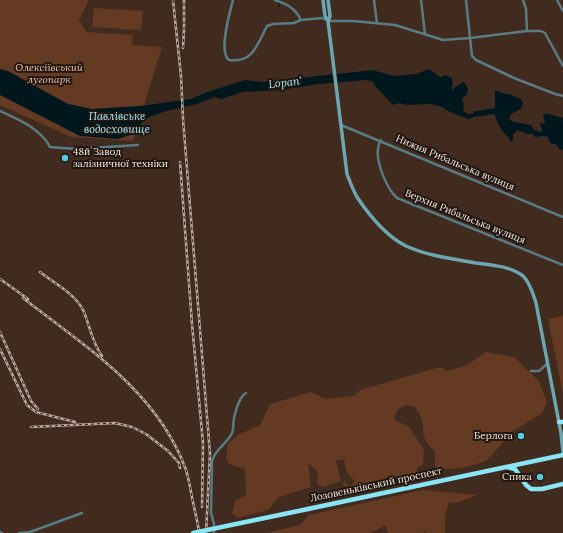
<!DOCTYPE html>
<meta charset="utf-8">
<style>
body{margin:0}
canvas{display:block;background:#412a1e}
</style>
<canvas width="563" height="533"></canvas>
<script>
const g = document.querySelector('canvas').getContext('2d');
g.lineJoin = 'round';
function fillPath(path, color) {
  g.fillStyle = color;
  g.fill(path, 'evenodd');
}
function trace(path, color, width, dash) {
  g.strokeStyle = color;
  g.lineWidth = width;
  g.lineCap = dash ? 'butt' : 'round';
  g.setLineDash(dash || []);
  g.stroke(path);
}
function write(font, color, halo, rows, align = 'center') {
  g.font = font + ' Lora,serif';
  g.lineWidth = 4;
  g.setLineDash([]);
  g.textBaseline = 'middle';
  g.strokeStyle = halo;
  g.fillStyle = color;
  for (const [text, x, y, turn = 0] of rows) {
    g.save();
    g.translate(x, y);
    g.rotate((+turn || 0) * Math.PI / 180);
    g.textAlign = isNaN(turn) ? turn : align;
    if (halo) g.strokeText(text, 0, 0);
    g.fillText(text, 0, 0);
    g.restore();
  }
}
fillPath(new Path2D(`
 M0,0H89L79,20L86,32L133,35L132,45L162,47L133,141L71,137L0,105Z
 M94,8L143,11L141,30L92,27Z
 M563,316V394L548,319Z
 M486,352L514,357L539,381L547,403L542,413L510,433L499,447L486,461L463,468L435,470V451C420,439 426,434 421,418C420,414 417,410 415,407L406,405L397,410L394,420L408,426L424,449L423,464L417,468L418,480L350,491L343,484L344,480L349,487L355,481L347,473L344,460H336L341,481L323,487L317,484L318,472L308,463L311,487L279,497L268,510L237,518L232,513L235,501L246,495L245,469L229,464L226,458L228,444L238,435L260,425L270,404L311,392L326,399L354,396L360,390L440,367L448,371L467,365Z
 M423,490L477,495L456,503L449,502L445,517V533H427L425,531L423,533H388L385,525L375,531L369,533H266L300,525L309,515Z`), '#643a22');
fillPath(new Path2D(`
 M0,69L8,71L68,104L92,109L140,106L191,99L207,92L245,80L264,82L373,70L394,76L416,74L429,69L440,77L446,75L452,78L453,85L451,88L453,90L455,87L464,82C470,89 469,94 462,99L464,105L463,111L468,114L484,113L469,119L450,112L442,107L430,104L406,105L399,103L393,105L375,86L373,82L367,80L319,84L281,90L243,92L221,99L215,97L197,104L170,110L151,116L142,122L136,133L118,139L80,136L0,95Z
 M495,90C500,93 503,93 508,94C513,95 516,98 521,99L523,103L521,109L511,114L509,119L514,122L531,125L534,130L542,132L540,122L544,124L545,122L543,116L546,113L563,118V155V150L559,149L557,145L550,143L548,137L543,136L535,137L532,134H527L518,130L513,134V141H510L509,137C503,135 495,119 495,112C495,105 495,97 495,90Z`), '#00181d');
trace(new Path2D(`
 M279,7L280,0`), '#00181d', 1);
trace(new Path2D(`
 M476,114L495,111L499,116`), '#00181d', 5.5);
trace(new Path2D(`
 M233,0C230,12 218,52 229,60C253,63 257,45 267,26L273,24L294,23L301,20L322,18L328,21H353L395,25L443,40L470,38L527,31H541L545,33L563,66
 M275,0C287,4 295,8 301,20
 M374,0L377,23
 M421,0L425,34
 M466,0L472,56L476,60L514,78L555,94L563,96
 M523,0L526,9L527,31
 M557,0L563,11
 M0,111C18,119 41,129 50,147L76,149L138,145
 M341,125L563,217
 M381,140C379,143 378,146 378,149C376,163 387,189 397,198L563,265
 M531,371H539L548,363
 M0,532L2,533
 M19,533L30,532L82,513
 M214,533V524L211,513L212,461C215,449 227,444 232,433C234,429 233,423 234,418C236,410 239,397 246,393`), '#587c83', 2.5);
trace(new Path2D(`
 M323,0L325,16L328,21L347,174C350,182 353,190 357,197C369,215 386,236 406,246C428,256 453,259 476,263C492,265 510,266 523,276C530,282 533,294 536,303L561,433L563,452
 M328,0L330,16L328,21`), '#6ca6b1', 3.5);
trace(new Path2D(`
 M559,422H563
 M507,467L515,469L526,485L531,489H542L563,484
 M308,509L563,455`), '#87e5f6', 4.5);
const rail = new Path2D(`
 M173,0L181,76L183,119L210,454L206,533
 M183,48L184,30V0
 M180,162L192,324L203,443L202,507
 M40,272C55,284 76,294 84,312C90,327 92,342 102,356
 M0,279L28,299
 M23,298C86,347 158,392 186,470C189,479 190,488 192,497C194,509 198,521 199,533
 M0,332L31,401L38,409
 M0,349L27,405L36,412L75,422
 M31,427L115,423L132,427L146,434L168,451L179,463L180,468`);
trace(rail, '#bcaba1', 2.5);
trace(rail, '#201610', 1, [3]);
trace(new Path2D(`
 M193,533L308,509`), '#87e5f6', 4.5);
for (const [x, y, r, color] of [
 [65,158,4,"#54cade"],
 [521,436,4,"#54cade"],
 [540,477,4,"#54cade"]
]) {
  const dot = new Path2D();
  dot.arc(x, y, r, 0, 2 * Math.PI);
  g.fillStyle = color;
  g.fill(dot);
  trace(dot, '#201610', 1.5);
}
write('italic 10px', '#fec8ab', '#201610', [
 ["Олексіївський",49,68],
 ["лугопарк",49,80]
]);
write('10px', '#f4e5dc', '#201610', [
 ["48й Завод",73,152,"left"],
 ["залізничної техніки",73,164,"left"],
 ["Берлога",513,436],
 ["Спика",532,477]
], 'right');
write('10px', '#f4e5dc', '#201610', [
 ["Нижня Рибальська вулиця",455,163,23],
 ["Верхня Рибальська вулиця",465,217,22],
 ["Лозовеньківський проспект",376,485,-12]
]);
write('italic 11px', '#a3eaf8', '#201610', [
 ["Lopan'",285,83,-7],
 ["Павлівське",117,117],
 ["водосховище",117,130]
]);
</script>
